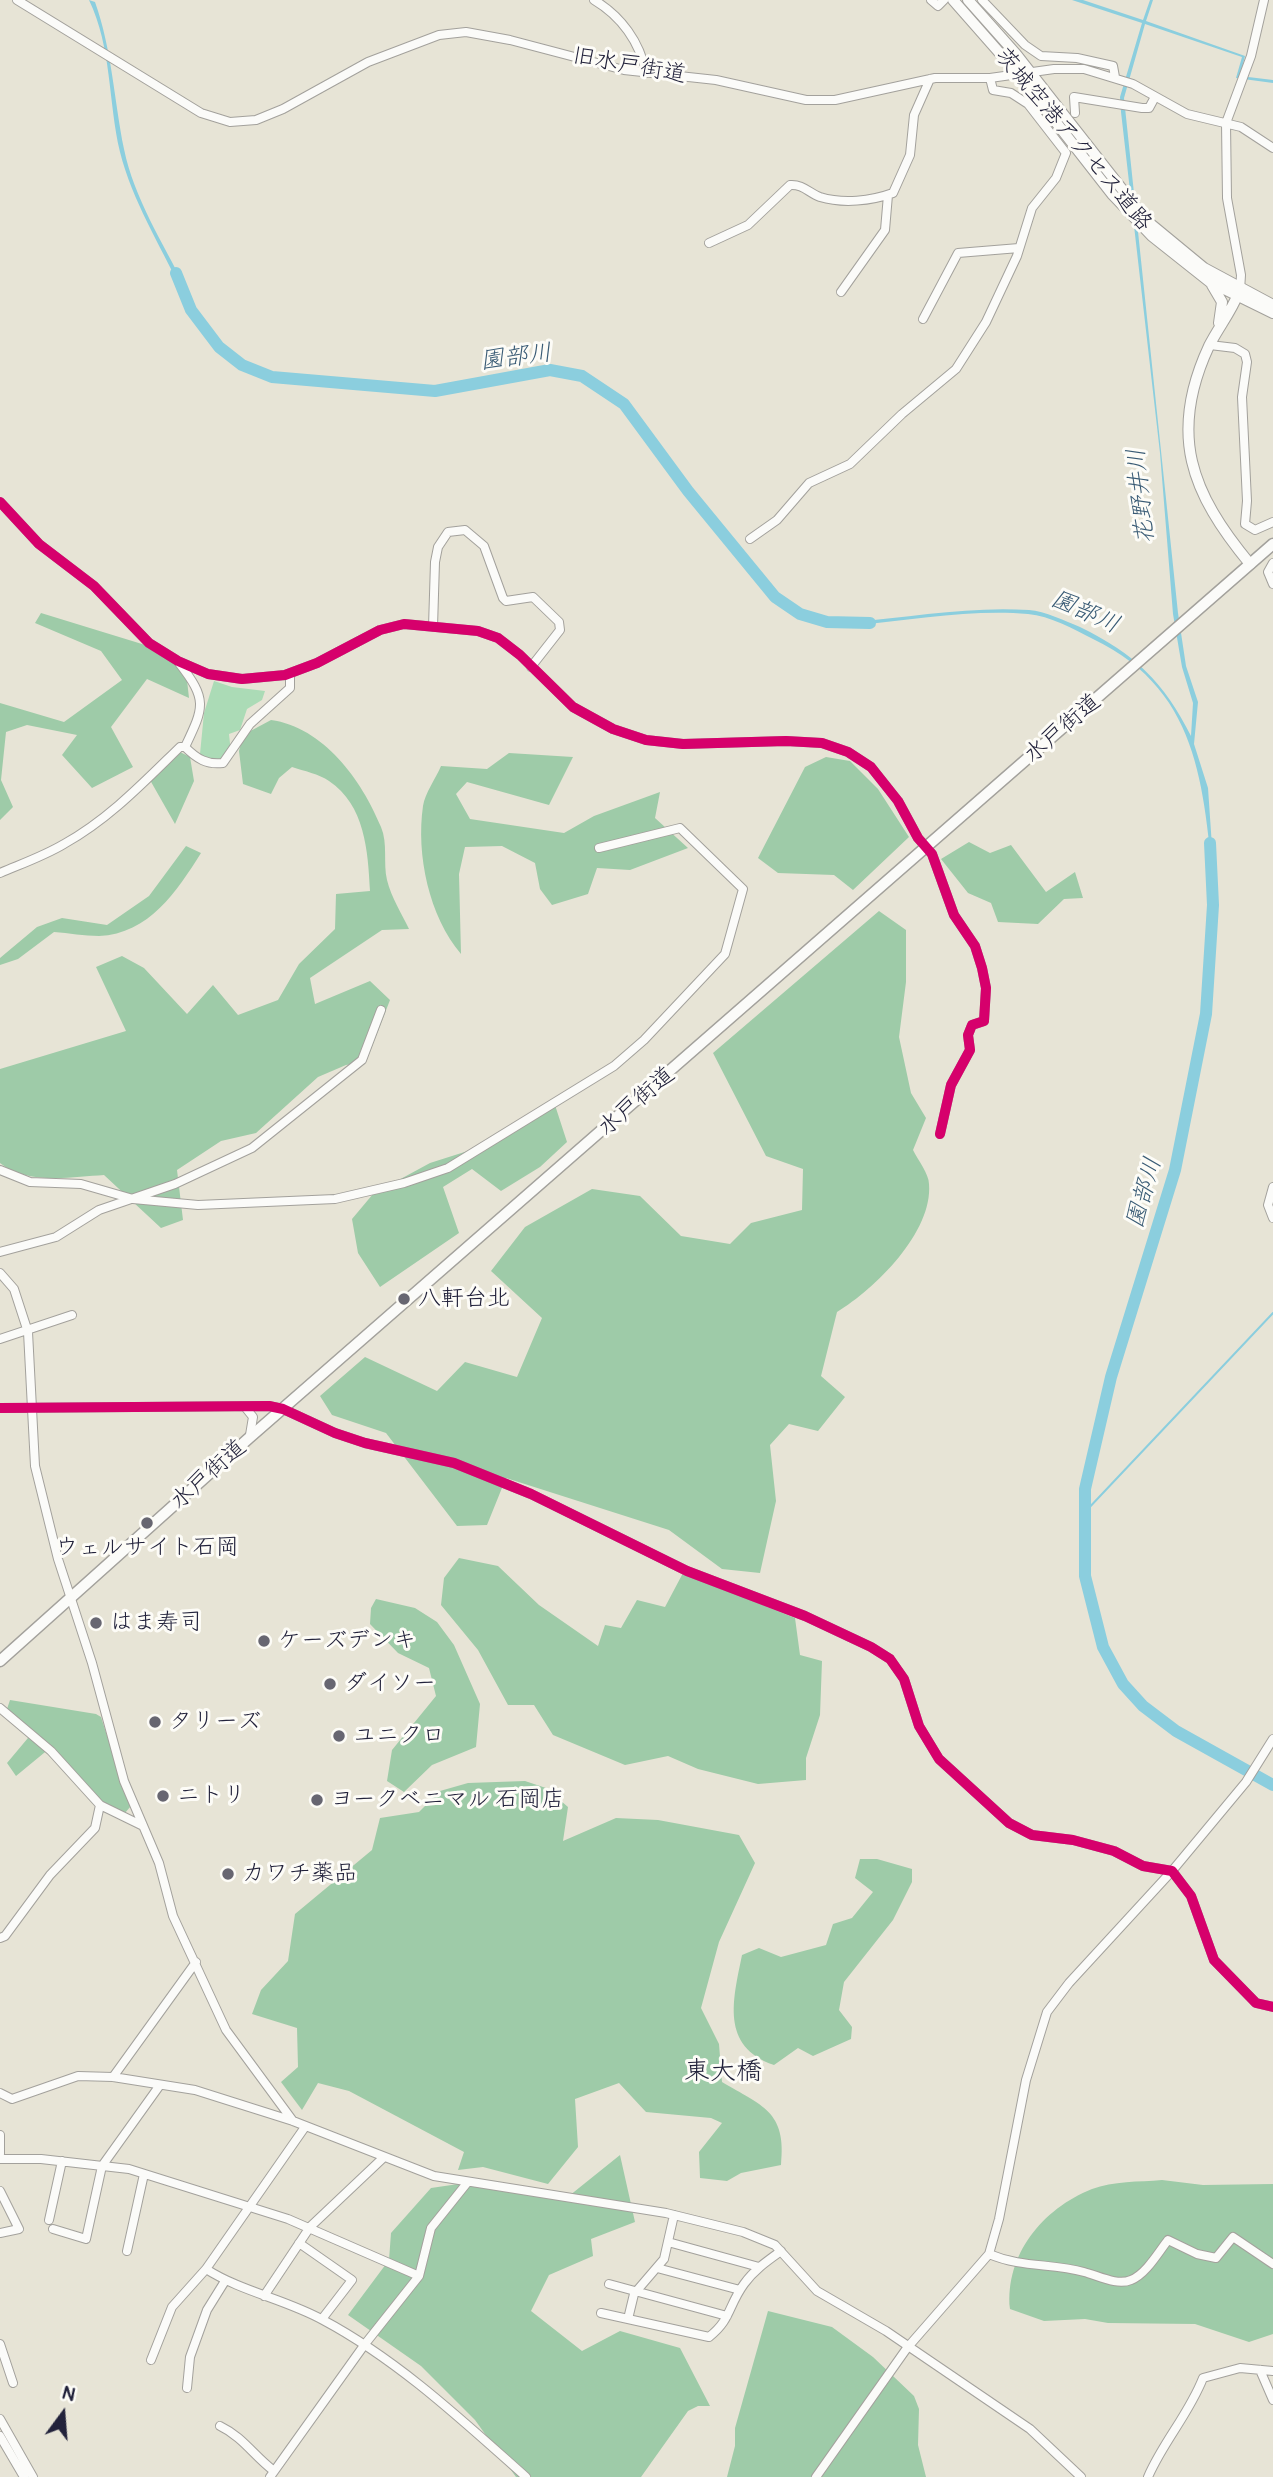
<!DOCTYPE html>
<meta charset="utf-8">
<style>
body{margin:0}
#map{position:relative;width:1273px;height:2477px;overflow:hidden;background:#e7e4d6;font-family:Pangolin,sans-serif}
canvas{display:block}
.north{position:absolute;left:28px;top:2379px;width:70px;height:70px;-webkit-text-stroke:5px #fdfcf7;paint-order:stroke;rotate:16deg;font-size:19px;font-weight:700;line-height:28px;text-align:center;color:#22223b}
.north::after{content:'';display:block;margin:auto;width:24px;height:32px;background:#22223b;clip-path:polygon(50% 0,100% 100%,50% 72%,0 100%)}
</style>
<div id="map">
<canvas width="1273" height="2477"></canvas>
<div class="north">N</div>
</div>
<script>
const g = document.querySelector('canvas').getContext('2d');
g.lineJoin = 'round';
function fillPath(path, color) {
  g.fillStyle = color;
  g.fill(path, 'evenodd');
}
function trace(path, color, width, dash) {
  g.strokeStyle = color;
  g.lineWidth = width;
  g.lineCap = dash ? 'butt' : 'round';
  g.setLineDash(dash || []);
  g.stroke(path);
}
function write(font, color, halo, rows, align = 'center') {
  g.font = font + ' Pangolin,"Klee One",sans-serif';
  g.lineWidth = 6;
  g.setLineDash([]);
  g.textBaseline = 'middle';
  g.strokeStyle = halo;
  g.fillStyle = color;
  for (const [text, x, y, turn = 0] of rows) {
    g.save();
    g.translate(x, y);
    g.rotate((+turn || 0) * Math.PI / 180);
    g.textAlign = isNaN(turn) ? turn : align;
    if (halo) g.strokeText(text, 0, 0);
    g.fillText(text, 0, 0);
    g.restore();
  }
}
fillPath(new Path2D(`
 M214,681L232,687L265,691L262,700L247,709L240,730L229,734L231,753L226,762L208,760L200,754L204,713Z`), '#abdbb6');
fillPath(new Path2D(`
 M41,613L168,652L186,671L189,698L147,679L111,727L133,767L92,788L62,755L77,735L27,725L6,732L1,780L13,807L0,820V703L64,722L122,680L101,651L35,623Z
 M271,720C323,727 362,780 381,827C388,843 383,863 387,880C391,897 402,914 409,929L382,930L310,978L315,1004L370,981L390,1000L366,1062L346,1065L318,1077L256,1133L221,1141L177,1170L183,1220L161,1228L104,1175C72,1177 26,1185 0,1163V1069L126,1031L96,967L122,956L144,968L187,1014L213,985L238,1015L278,1000L299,964L335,929L336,894L370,891C368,851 365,805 329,781C319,774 304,771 292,767L279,778L271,794L243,784L239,751L243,735Z
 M180,752L190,757L194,781L175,824L150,780Z
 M509,753L573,757L549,805L467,782L456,794L470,819L564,833L594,816L660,792L655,818L688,848L630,870L597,868L588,894L552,905L540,889L535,863L502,846L465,847L459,874L461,954C429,916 416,855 423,806C425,793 436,778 441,766L487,769Z
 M826,757L850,761L878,789L909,837L853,890L834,875L778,873L758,858L805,767Z
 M969,842L990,853L1011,845L1046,892L1075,872L1083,898L1064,899L1038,924L998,922L991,903L968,893L941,859Z
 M186,846L201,853C177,891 149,934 99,936C84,936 69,933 54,932L18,959L0,965V958L37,927L62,918L107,925L149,896Z
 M879,911L906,930V982L899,1037L911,1093L926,1118L913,1150C918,1160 929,1174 929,1184C933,1232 875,1289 837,1312L821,1376L845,1397L818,1431L789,1424L770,1445L776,1501L760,1573L722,1569L669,1530L506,1478L487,1525L457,1526L386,1433L332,1415L320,1396L365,1357L437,1391L465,1362L517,1377L542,1318L491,1271L525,1227L592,1189L640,1196L681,1236L730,1244L751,1223L802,1210L803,1169L766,1156L713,1053Z
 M554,1102L567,1142L540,1167L501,1191L472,1169L443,1187L459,1233L380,1287L358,1253L352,1219L373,1194L430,1163L496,1142Z
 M459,1558L498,1566L539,1605L598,1646L605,1625L621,1628L637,1600L665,1607L683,1573L795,1618L800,1655L822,1661L820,1715L806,1758V1780L758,1784L698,1769L668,1756L625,1765L553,1735L534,1705H508L478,1650L441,1605L444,1578Z
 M376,1599L415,1608L437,1622L454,1645L480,1704L476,1747L432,1765L404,1792L387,1781L392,1750L436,1696L429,1668L398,1653L370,1624L371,1608Z
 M10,1700L96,1714L101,1717L130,1807L125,1813L93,1797L50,1748L16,1776L7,1763L33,1732L7,1709Z
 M525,1781L546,1788L568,1807L563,1841L616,1818L658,1820L739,1835L755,1863L719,1942L701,2008L719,2044L722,2082C762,2106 787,2111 781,2165L741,2173L727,2181L700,2178L699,2152L722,2123L711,2118L646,2112L619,2083L575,2099L578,2147L548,2184L483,2167L458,2170L464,2152L349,2091L318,2083L302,2110L281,2082L298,2067L297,2028L252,2014L261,1990L288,1961L295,1914L372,1850L380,1818L419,1812L440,1791L468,1783Z
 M860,1859H877L912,1869V1882L893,1920L844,1982L839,2010L852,2027L851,2039L813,2056L798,2048L774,2065C720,2046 733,2000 742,1955L759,1948L781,1957L826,1945L833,1924L852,1918L873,1892L855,1878Z
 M620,2155L635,2222L591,2239L593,2256L549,2275L531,2311L582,2351L620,2331L680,2348L710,2406H698L688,2411L641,2477H516L475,2420L421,2366L348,2315L389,2260L391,2233L431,2188L479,2181L564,2200Z
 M1162,2180L1203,2185L1273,2184V2334L1249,2342L1195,2324L1108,2323L1085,2319L1044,2321L1010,2309C1005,2255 1042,2209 1092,2189C1113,2181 1139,2182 1162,2180Z
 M768,2311L832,2327L873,2357L914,2396L919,2409L918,2445L926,2477H727L735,2446V2428Z`), '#9ecba8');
fillPath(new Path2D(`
 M89,0L95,2C112,50 114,99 124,149C134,198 163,243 185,287L181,289C160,245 132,200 120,152C108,101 112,48 89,0Z
 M1072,0H1083L1143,20L1150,0H1153L1146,21L1245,56L1240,76L1273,80V83L1236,78L1242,57L1145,24L1124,98L1178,613L1186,666L1198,702L1194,744L1208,788L1216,905C1203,797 1206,693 1093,639C1074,629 1050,616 1028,614C973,609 913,620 858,625L853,622C911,617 971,606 1029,610C1045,611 1065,621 1080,627C1135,654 1164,682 1191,736L1193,703L1182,667L1173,614L1160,453L1121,112L1120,97L1142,23Z`), '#8bcede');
trace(new Path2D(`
 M1085,1512L1273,1313`), '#8bcede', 2);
trace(new Path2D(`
 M176,273L191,310L219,347L242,365L272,377L435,391L550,370L582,376L624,404L688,491L775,597L800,614L827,622L870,623
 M1210,843L1213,905L1206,1014L1175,1170L1111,1377L1085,1489V1576L1103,1647L1123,1684L1143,1706L1176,1731L1273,1785`), '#8bcede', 12);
const minor = new Path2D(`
 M17,0L201,113L230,122L256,120L283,109L368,62L439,35L466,32L510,40L624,70L716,80L806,100H835L935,78H990L1054,69H1084L1133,84L1187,114L1241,127L1273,148
 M594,0C621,16 640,42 646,73
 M931,0L938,6L944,0
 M982,0L1025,45L1041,56L1077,58L1113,66L1115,77
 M1075,113L1074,97L1142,108H1149L1155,97
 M709,243L748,225L790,185C803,184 809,193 820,197C843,204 871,201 893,193L910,155L914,115L930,79
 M1240,290L1241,275L1227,198L1226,123L1251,56L1264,0
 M841,292L885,230L888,195
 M923,319L958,253L1019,248
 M1210,345L1235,348L1245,354L1247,362L1242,397L1247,501L1245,524L1255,530L1273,522
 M0,502L39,544L94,586L149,643L178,661L208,674L242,679L285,675L317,663L380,630L404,624L478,631L498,638L520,655L573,707L613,729L646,740L683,744L786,741L822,743L848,752L871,767L898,801L918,838L932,854L954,915L975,946L982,968L986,988L984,1021L972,1025L968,1035L970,1050L951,1085L940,1134
 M750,539L777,520L809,483L850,464L902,414L956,369L986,322L1017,256L1032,208L1056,178L1066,153L1028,104L1011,93L993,90L990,78
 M1273,563L1268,572L1273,584
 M433,627L435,562L438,547L448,532L465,530L484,546L503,598L506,601L533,597L559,622L560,630L531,667
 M185,747C197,759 207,765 223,763L250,724L290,688V673
 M0,873C21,864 44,856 64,844C109,819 144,782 180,747H185C204,707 208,700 179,663
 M0,1170L30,1182L81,1184L133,1199L198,1205L335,1199L404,1183L448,1168L614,1066L644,1040L725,954L743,889L680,828L599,848
 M1273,1187L1268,1205L1273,1218
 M0,1252L56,1237L99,1210L175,1184L252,1148L362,1060L381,1010
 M0,1273L14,1289L28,1332L35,1466L58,1559L92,1663L124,1781L159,1863L173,1916L226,2030L293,2121
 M0,1339L72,1315
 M245,1407L253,1417L250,1435
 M0,1408L269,1406L283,1409L335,1433L365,1443L454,1463L531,1494L687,1571L805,1616L871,1647L890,1659L904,1679L919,1726L939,1759L1009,1823L1032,1835L1073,1840L1114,1851L1143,1866L1172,1871L1191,1896L1214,1960L1256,2003L1273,2007
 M0,1708L51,1751L100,1805L143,1826
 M0,1938L5,1936L50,1875L95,1828L100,1805
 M113,2077L196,1962
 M0,2093L12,2099L78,2076L113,2077L195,2090L293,2121L434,2176L666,2213L743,2232L775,2245L817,2291L886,2331L1030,2429L1081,2477
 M0,2135V2154
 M0,2159H41L129,2169L288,2219L419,2276
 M0,2191L19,2229L0,2233
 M49,2220L62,2161
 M53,2229L86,2239L102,2166L160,2085
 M668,2242L759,2267
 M299,2243L352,2280L322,2319
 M127,2251L144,2174
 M989,2254C1022,2268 1051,2263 1084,2272C1099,2276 1117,2286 1131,2280C1146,2274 1158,2253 1168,2240L1197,2254L1216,2258L1233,2237L1273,2264
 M657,2268L740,2290
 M206,2269C242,2292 285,2299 323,2320C398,2360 463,2421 526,2477
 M609,2284L727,2316
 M264,2296L310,2227L383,2158
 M601,2313L709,2337C731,2320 728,2306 744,2284C754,2270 767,2261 781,2251
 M628,2319L634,2294L664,2259L674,2215
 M0,2344L13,2383
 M151,2360L172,2307L206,2269L305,2127
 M1260,2370L1273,2400
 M187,2388L190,2357L207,2310L225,2281
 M0,2419L33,2477
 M220,2426C243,2437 254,2456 274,2471
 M0,2436L24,2477
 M270,2477L365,2344L419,2276L431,2228L467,2183
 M816,2477L907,2348L989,2254L999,2219L1026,2080L1047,2012L1069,1983L1172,1871L1246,1782L1273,1739
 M1148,2477C1163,2442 1189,2414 1203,2378L1240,2368L1273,2371`);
const major = new Path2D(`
 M953,0L1019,75L1112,194L1152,236L1210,282L1273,313
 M968,0L1016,54L1147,221L1204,268L1273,305
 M1212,285L1222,302L1219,323
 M1238,294C1231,312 1218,328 1209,346C1168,434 1191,493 1250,564`);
const highway = new Path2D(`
 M0,1661L249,1438L1273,544`);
trace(minor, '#a3a19c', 10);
trace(major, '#a3a19c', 12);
trace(highway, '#a3a19c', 13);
trace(minor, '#fbfbf9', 8);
trace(major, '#fbfbf9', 10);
trace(highway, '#fbfbf9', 10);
trace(new Path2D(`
 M0,502L39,544L94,586L149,643L178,661L208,674L242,679L285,675L317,663L380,630L404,624L478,631L498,638L520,655L573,707L613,729L646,740L683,744L786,741L822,743L848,752L871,767L898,801L918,838L932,854L954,915L975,946L982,968L986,988L984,1021L972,1025L968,1035L970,1050L951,1085L940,1134
 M0,1408L269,1406L283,1409L335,1433L365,1443L454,1463L531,1494L687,1571L805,1616L871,1647L890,1659L904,1679L919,1726L939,1759L1009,1823L1032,1835L1073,1840L1114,1851L1143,1866L1172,1871L1191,1896L1214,1960L1256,2003L1273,2007`), '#d6006c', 10);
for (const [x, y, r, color] of [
 [404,1299,7,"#676671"],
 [147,1523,7,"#676671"],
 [96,1623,7,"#676671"],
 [264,1641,7,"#676671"],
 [330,1684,7,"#676671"],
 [155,1722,7,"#676671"],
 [339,1736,7,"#676671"],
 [163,1796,7,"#676671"],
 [317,1800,7,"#676671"],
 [228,1874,7,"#676671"]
]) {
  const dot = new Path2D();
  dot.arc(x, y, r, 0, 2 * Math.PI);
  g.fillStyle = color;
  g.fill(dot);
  trace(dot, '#fdfcf7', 2.5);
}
write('23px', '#22223b', '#fdfcf7', [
 ["旧水戸街道",629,66,10],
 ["茨城空港アクセス道路",1073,140,50],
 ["水戸街道",1063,729,-41],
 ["水戸街道",637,1102,-41],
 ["水戸街道",209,1475,-42]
]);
write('23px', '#22223b', '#fdfcf7', [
 ["八軒台北",418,1299],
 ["ウェルサイト石岡",147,1548,"center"],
 ["はま寿司",110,1623],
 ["ケーズデンキ",278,1641],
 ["ダイソー",344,1684],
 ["タリーズ",169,1722],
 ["ユニクロ",353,1736],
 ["ニトリ",177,1796],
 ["ヨークベニマル 石岡店",331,1800],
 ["カワチ薬品",242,1874]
], 'left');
write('italic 24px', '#395b75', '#fdfcf7', [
 ["園部川",516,358,-7],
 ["花野井川",1142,496,-96],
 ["園部川",1085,613,24],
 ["園部川",1145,1193,-74]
]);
write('26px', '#22223b', '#fdfcf7', [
 ["東大橋",723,2072]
]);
</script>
